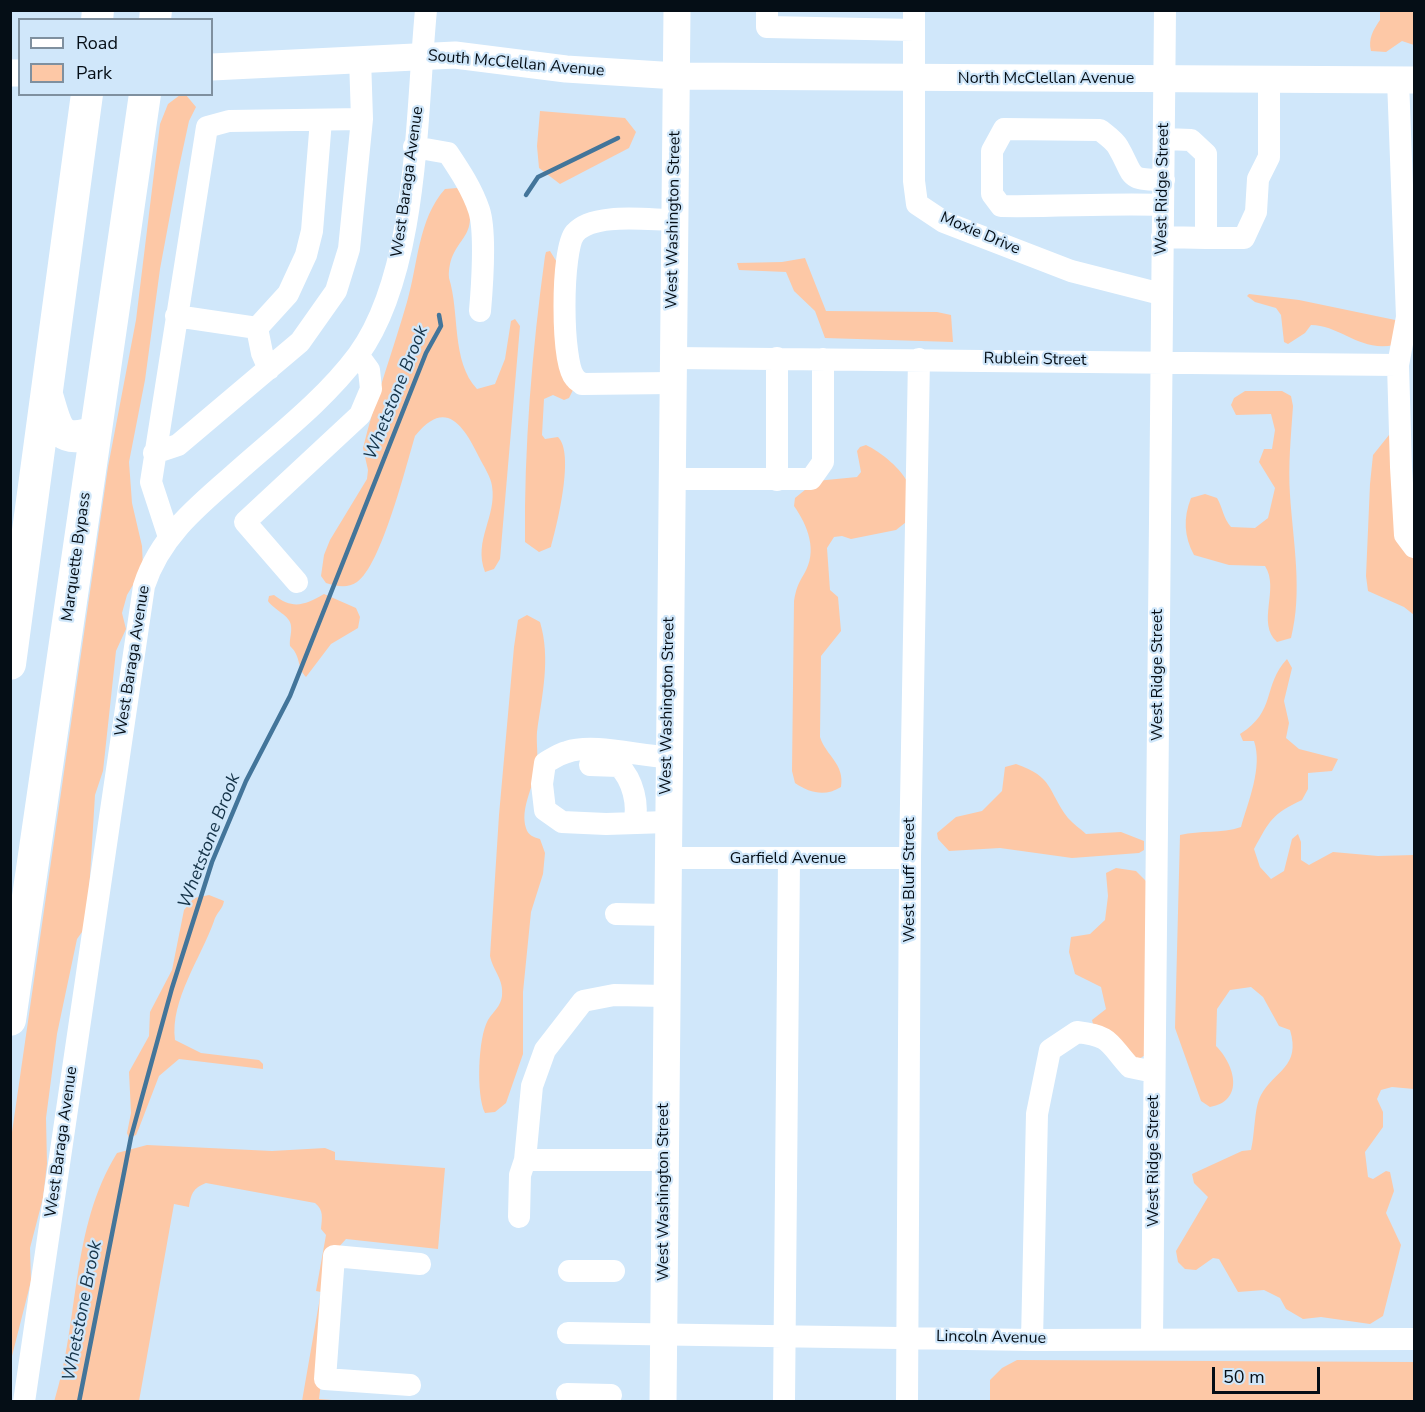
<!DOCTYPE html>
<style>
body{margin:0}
#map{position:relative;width:1425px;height:1412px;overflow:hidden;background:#d0e7fa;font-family:"Nunito Sans",sans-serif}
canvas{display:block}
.frame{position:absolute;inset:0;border:12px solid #050e16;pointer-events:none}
.legend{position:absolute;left:18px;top:18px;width:195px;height:78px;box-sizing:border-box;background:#d0e7fa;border:2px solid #7f909f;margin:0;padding:8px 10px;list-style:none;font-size:18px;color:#050e16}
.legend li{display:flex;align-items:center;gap:12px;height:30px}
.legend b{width:30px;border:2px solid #7f909f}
.scale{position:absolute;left:1212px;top:1367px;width:108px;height:27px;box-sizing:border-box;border:3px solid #050e16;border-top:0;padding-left:8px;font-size:18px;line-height:21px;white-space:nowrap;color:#050e16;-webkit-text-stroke:4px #d0e7fa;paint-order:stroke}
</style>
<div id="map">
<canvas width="1425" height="1412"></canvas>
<div class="frame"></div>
<ul class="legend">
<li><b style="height:8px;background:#fff"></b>Road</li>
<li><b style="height:16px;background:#fdc8a6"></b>Park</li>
</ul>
<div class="scale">50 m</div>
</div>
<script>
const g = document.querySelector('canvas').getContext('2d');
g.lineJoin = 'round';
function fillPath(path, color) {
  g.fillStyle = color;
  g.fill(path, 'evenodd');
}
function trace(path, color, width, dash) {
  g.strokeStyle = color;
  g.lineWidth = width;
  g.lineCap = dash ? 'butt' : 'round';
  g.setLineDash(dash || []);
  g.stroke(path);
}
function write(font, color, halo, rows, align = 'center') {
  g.font = font + ' "Nunito Sans",sans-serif';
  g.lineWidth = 4.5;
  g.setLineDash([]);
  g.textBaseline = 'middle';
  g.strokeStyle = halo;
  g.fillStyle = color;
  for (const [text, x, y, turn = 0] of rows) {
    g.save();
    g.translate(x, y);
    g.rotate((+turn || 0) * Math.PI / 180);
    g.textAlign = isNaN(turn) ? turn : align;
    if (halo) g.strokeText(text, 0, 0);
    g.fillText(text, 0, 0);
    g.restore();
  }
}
fillPath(new Path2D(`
 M1380,11H1414V45L1402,41L1386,52L1371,51C1368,39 1373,30 1380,20Z
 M180,95H186L196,107L189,121L178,172L160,269L145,380L129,462L132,503L142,546L143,568L127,595L122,613L126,629L116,651L103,771L95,795L87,925L77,939L57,1034L46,1118L47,1164L43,1198L30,1248L31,1281L11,1360L10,1146L108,467L136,320L160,124L168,104Z
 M540,111L625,118L636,132L629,148L560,184L539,168L537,146Z
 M457,188L463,191C485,242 448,235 449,278C460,313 451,361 477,389L495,384L505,359L511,321L515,319L520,326L500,559L494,569L485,572C473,540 497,517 492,486C491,477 483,465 479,457C463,424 445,398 415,436C406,466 381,566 357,582C347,589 336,586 326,583L321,576L324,555L330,540L367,479L368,470L363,448C375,399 393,351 407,302C418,265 418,219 445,189Z
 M550,251L558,264L573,390L569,398L564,400L553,395L544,399L542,435L545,439L558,437C575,453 557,525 551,547L539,552L525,542C524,448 532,350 545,256L546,252Z
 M805,258L826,311L937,312L951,315L953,342L825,338L815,311L794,291L786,272L739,270L737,263L782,262Z
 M1249,294L1299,300L1400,321L1394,345C1359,352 1340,325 1311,325L1305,333L1288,344L1284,342L1281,315L1276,308L1255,302L1247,296Z
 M1245,391H1282L1291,396L1293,406C1291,436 1288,465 1290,495C1293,541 1303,592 1291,638L1277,642C1256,623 1280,589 1265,566L1229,565L1194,555C1184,537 1183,518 1191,498L1205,494L1217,498C1223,508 1223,518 1231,527L1255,528L1268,518L1275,488L1259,462L1264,449H1272L1275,430L1271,414L1236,415L1231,405L1234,398Z
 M1400,434L1414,545V615L1404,607L1368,591L1366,576L1370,484L1373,455L1389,435Z
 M866,445C881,452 902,469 909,485C913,493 910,509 910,519L896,530L851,539L842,536L834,537L827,548L830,590L838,597L841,631L821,656L820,737C826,756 845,764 841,787C825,797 810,793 795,783L792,771L794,601C796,589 798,584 804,574C818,551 808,526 794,506L795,498L816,481L857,477L861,472L857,451L860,447Z
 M324,594L356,608L360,617L358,628L331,644L306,677C297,668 301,656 290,646C289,639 292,633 291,626C291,616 274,610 268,601L269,596L274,595C293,610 305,605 324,594Z
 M527,615L540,622C551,659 542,695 537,732C536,745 539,757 536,769C533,788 520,809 526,828C528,835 533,837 540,839L545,853L543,874L531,912L523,992V1054L506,1103L495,1112L485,1113C476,1095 478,1037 488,1020C493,1012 501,1006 502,996C504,979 493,971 490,956L499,815L514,647L518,620Z
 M1287,659L1292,668L1284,701L1289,723L1286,738L1299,749L1338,759L1332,771L1308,773V789L1302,800C1272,814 1270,820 1254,849L1260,867L1271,879L1284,871L1292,839L1298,834L1301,842V860L1309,865L1333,852L1378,856L1414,855V1089L1392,1087L1381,1090L1377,1099L1383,1112V1127L1365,1152L1368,1177L1373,1179L1386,1171L1390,1172L1394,1191L1386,1213L1401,1245L1383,1316L1370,1324L1321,1317L1303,1319L1286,1309L1280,1298L1264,1290L1238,1292L1219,1259L1213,1258L1196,1270L1185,1269L1178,1262L1176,1251L1208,1197L1194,1183L1192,1174L1242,1151L1251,1150C1255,1135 1254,1107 1261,1095C1275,1070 1301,1067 1290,1030L1279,1026L1263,997L1251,987L1230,990L1217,1009L1216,1046C1235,1065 1245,1101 1210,1107L1201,1101L1175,1028L1180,835C1201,830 1221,834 1241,827C1248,802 1263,767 1254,741H1243L1240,734C1277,711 1262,686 1287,659Z
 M1016,764C1054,777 1047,790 1068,818C1073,824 1081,829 1086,834L1121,832L1144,841V850L1139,853L1072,858L1000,848L949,851L938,839L937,833L956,817L982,811L1002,791L1005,767Z
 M1116,868L1136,871L1146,881L1147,1053C1134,1068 1112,1051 1098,1044L1092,1020L1106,1009L1101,987L1075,974L1069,952L1071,937L1090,934L1105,920L1108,896L1106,873Z
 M209,895L224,901C223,909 216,913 214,921C201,958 170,1000 175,1040L201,1053L259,1060L263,1064V1069L179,1059L159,1076L139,1128L136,1135L129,1138L127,1133L131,1113L129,1072L149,1036L150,1012L172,970L184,910L194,898Z
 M147,1145L272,1151L325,1148L335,1152V1160L445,1168L438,1249L346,1239L337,1249L319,1399L345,1401H302L321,1292L316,1291L326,1235L321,1229C322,1218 324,1210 315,1203L206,1183C193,1188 191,1194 189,1207L174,1204L139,1401L54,1402C80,1320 70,1229 117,1153Z
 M1017,1360L1414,1362V1401H990V1380L1002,1368Z`), '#fdc8a6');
trace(new Path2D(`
 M526,195L538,177L618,138
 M79,1402L131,1137L172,988L212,862L246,781L290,696L426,353L441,326L439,315`), '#43759a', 4.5);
trace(new Path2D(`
 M767,10V27L914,30
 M914,10V181L917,204L944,222L1071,271L1161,294
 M1398,80L1407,317L1398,365L1401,467L1405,535L1414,547
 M1164,139L1191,140L1206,154V238H1244L1256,212L1258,179L1269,157V79
 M414,147L448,153C460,171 472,189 479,210C486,231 482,288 480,311
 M1163,205C1109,203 1056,207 1001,206L992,194V151L1004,129L1100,130C1106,135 1114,140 1118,147C1135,176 1125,180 1164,180
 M1162,237L1206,238
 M176,316L257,328L288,294L306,255L312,231L321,120
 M257,328L262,353L269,369
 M672,358L1398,365
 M777,358V480
 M672,383L582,384C580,382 577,381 575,378C561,363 561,249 575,233C593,212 648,220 674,220
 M154,453L178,445L300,342L336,291L349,249L362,119L360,58
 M671,479H811L823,462V359
 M169,537L151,482L207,127L229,121L362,119
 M297,582L245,522L360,415L371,389L369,370L358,355
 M590,765L619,766C633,780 639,805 634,823
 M667,822L606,824L562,822L545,810L542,784L545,763C552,759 559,754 567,752C593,743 639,756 668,757
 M667,858H910
 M616,914L666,915
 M664,1160H525L532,1086L545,1050L583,1001L614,995L666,996
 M519,1217L520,1175L525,1160
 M569,1271H614
 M568,1333L1032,1340L1414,1339
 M1152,1339L1165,10
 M1032,1340L1037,1114L1050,1050L1077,1032C1112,1036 1108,1043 1130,1067L1154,1072
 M410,1385L325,1379L334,1256L420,1264
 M567,1394L611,1395
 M24,1402L144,586C159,539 194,509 230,478C273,439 323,402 358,355C419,271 416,112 426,10
 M784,1402L789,859
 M907,1402L910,858L919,359`), '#fff', 22);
trace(new Path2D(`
 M212,67L455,55L566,69L677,76L1414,80
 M10,73H20
 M663,1402L677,10`), '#fff', 27);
trace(new Path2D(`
 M97,20L98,10
 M155,20L156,10
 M47,395C57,427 57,445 95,432
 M10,664L87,94
 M10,1020L145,94`), '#fff', 32);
write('16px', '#050e16', '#d0e7fa', [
 ["South McClellan Avenue",516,64,5],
 ["North McClellan Avenue",1046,79],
 ["West Baraga Avenue",408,182,-82],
 ["West Ridge Street",1163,189,-89],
 ["West Washington Street",674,220,-89],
 ["Moxie Drive",980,234,23],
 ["Rublein Street",1035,360,1],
 ["Marquette Bypass",77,557,-82],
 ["West Baraga Avenue",133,661,-81],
 ["West Ridge Street",1158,675,-90],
 ["West Washington Street",668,706,-89],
 ["Garfield Avenue",788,859],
 ["West Bluff Street",910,880,-90],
 ["West Baraga Avenue",62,1142,-82],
 ["West Ridge Street",1154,1161,-90],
 ["West Washington Street",664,1192,-90],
 ["Lincoln Avenue",991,1338,1]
]);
write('italic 18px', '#153348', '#d0e7fa', [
 ["Whetstone Brook",397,393,-68],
 ["Whetstone Brook",210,841,-69],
 ["Whetstone Brook",83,1311,-79]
]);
</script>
